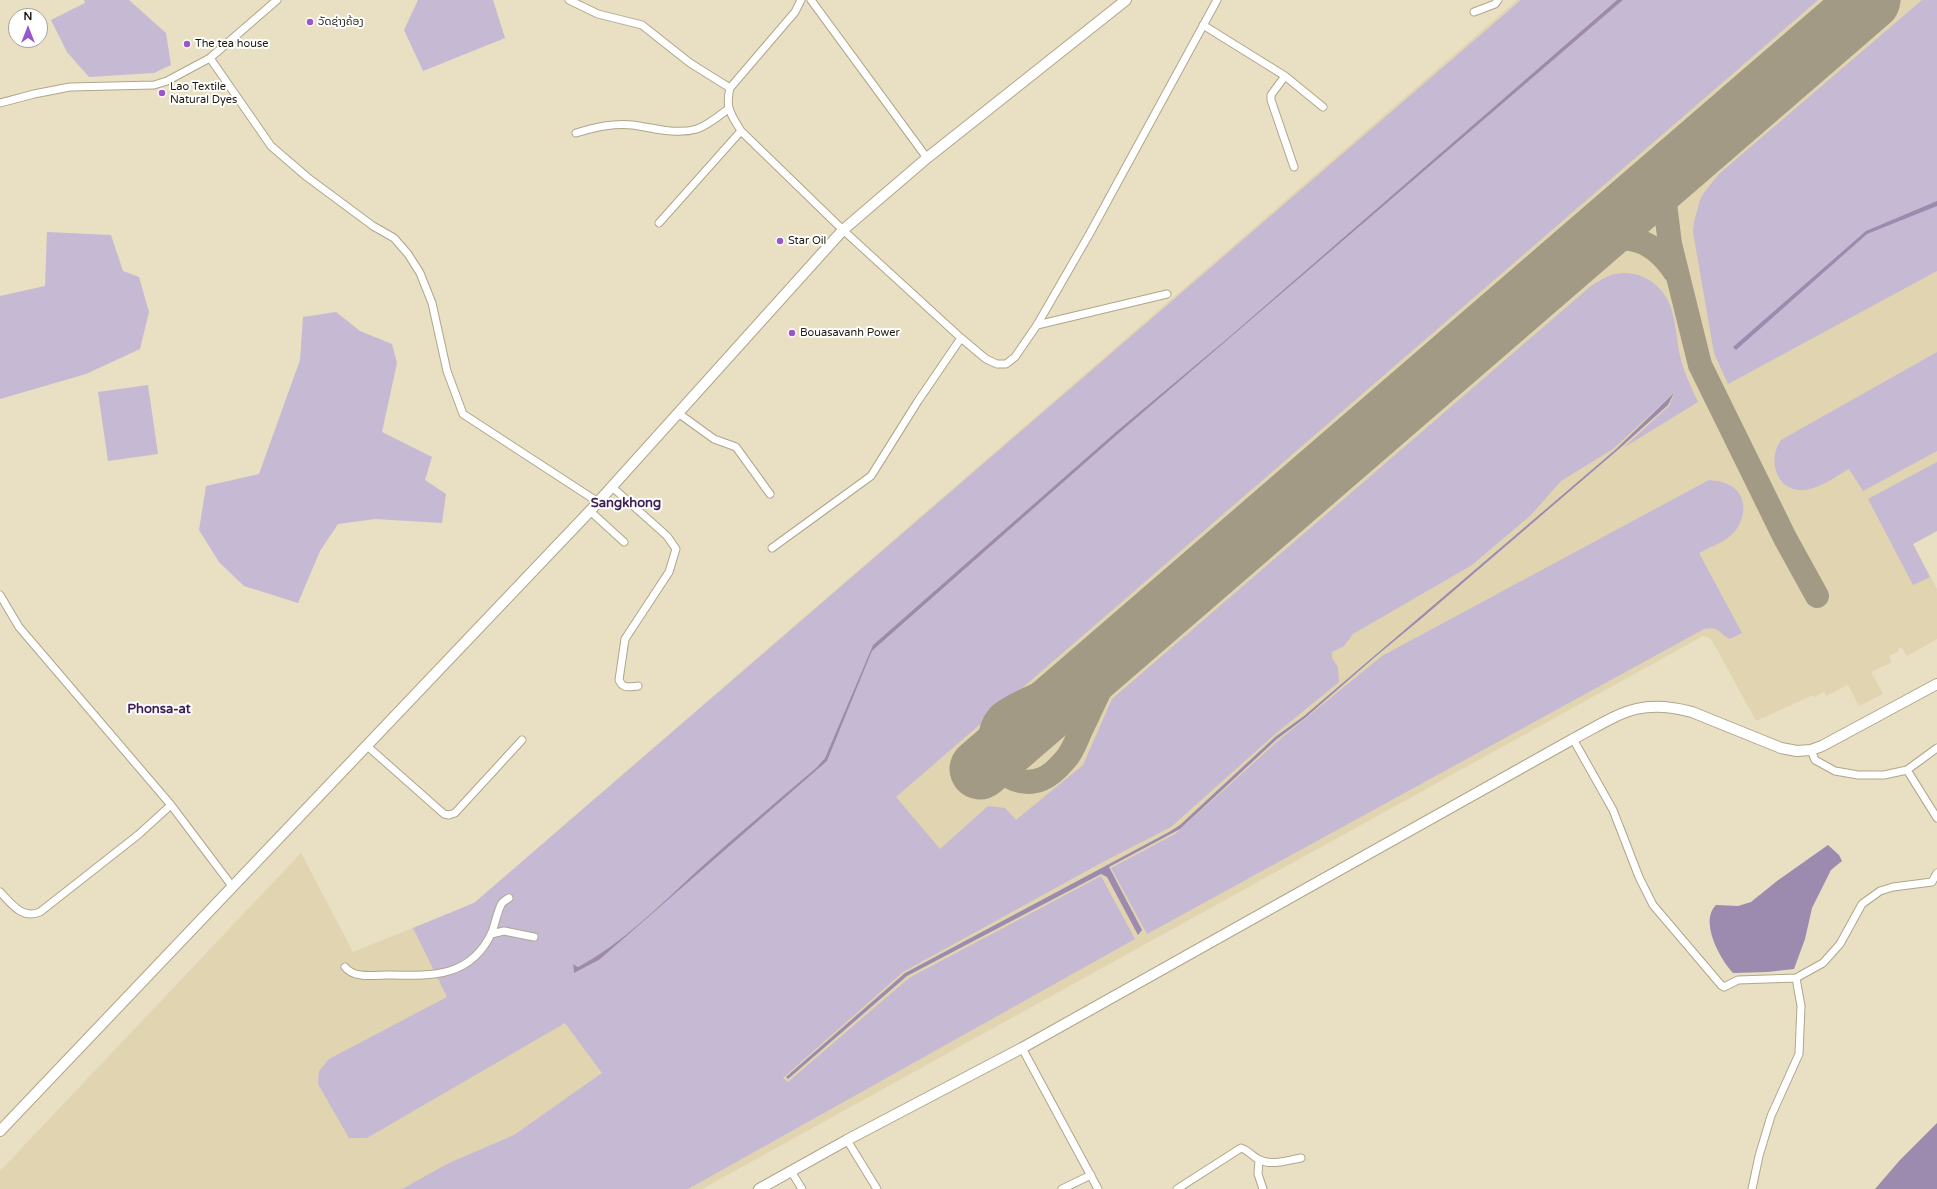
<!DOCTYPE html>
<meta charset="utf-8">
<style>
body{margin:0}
#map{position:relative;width:1937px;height:1189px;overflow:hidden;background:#e9dfc3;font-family:"Varela Round",sans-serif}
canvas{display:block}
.north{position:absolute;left:8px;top:8px;width:40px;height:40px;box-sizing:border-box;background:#fff;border:1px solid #a5a39f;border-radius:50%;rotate:0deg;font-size:11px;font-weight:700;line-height:16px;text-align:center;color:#1e1a10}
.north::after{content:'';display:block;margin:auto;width:14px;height:18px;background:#9856cb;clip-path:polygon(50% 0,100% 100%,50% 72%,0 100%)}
</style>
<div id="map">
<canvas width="1937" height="1189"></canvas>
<div class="north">N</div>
</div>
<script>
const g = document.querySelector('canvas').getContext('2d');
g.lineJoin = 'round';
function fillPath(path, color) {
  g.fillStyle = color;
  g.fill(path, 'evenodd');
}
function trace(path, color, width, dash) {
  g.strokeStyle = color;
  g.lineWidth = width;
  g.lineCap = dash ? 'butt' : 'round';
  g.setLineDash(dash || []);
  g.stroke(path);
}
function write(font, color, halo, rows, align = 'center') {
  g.font = font + ' "Varela Round","Noto Sans Lao",sans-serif';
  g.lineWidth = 4;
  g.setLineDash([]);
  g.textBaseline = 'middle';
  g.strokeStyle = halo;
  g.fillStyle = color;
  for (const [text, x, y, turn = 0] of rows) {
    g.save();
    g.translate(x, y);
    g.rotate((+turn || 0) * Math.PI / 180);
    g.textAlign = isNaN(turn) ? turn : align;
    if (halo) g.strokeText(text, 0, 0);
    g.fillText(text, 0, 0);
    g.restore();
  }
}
fillPath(new Path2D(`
 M1517,0H1937V531L1913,544L1937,589V639L1907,656L1901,647L1898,649L1899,651L1889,656L1892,662L1871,672L1883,694L1859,706L1848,685L1826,696L1824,692L1814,697L1813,695L1756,721L1718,651L1710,638L1703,636L702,1189H0V1171L301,853L353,952L474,903Z`), '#e0d4b1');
fillPath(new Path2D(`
 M84,0H129L166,33L171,65L154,73L89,77L67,52L51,20L85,3Z
 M418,0H493L505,38L423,71L404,30Z
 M1521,0H1617L1228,338L1117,431L873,645L825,758L816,768C776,802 737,835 698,870C661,904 623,943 578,967L573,964L574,973L599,960L827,761L872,651L877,647L1119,433L1623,0H1818L896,797L940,849L988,806L1005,808L1016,820L1083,765L1112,699L1591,286C1599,281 1608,275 1616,274C1641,269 1664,286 1671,308C1676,324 1677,341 1680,356C1684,373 1691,387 1698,402L1623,448L1669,406L1675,392L1613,449L1561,481L1531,515L1472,565L1353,634L1344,646L1332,652V658L1338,667L1339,682L1274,735L1171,827L1101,863L903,972L783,1078L788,1082L909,978L1101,876L1135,939L688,1189H402L449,1163L514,1135L602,1073L565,1023L367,1138H349L318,1084L319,1071L329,1059L447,997L413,928L474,903Z
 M1922,0H1937V271L1728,384L1714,353L1693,232L1694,222L1700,200L1703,194L1719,174Z
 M47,232L111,235L123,271L139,277L149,312L140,349L86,374L0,399V296L45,286Z
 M336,312L360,331L392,344L397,363L382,432L432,457L425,480L446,494L442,523L375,519L338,524L320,551L298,603L244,586L219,562L199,530L206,486L259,474L300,360L303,317Z
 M1937,352V451L1863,491L1849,469C1836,476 1821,488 1805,490C1776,493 1767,459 1781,440Z
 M148,385L158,454L108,461L98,392Z
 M1937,462V531L1913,544L1930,577L1913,585L1868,499Z
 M1709,480C1715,481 1722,481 1727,484C1751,494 1746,524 1729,537C1720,544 1708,548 1699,553L1742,633L1730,639C1718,633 1720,626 1704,629L1147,934L1111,868L1175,834L1279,740L1382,656Z`), '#c6b9d4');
fillPath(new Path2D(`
 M1617,0H1623L1119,433L872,651L827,761L599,960L574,973L573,964L578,967C623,943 661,904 698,870C737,835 776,802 816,768L825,758L873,645L1117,431L1228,338Z
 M1937,201V206L1867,234L1736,350L1733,347L1866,231Z
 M1674,393L1668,405L1620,448L1422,618L1375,657L1305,718L1277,739L1180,829L1109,867L1142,930L1138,935L1107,877L1101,874L907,976L788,1079L786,1077L905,973L1169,832L1180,825L1275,737L1304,716L1615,450Z
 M1828,845L1839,855L1842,861L1831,870L1812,908L1805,939L1794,969L1767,972L1733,973C1720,959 1699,921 1716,905L1738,906L1751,902L1777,881Z
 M1937,1123V1189H1875L1900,1160Z`), '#9d8aaf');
trace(new Path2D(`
 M1662,180L1670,244L1700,365L1785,538L1817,596
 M1591,241C1629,233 1653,239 1675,272
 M1092,672C1074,679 1009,704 999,716C974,746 1004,794 1042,779C1050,776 1059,767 1065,760C1073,752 1077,738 1082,728C1093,705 1104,682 1114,659L1124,644L1135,635`), '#a29a84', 24);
trace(new Path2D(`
 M980,769L1870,0`), '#a29a84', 61);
const street = new Path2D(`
 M569,0L598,14L642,25L690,63L730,88
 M801,0L795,12L730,88C725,109 731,114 741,131L843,230L961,338L986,359L997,364H1006L1015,357L1037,325L1090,233L1217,0
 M811,0L927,158
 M1474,12L1495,4L1498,0
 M1203,25L1285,76L1323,107
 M210,58L271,146L307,177L373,226L394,238L408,254L420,273L432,303L447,371L463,414L598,502
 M1285,76L1271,95V100L1294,167
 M0,103L34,94L70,87L154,85L167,81L210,58L277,0
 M576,133C596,127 613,123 633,125C654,128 676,135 697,129C708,125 719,116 728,109
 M659,223L741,131
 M1037,325L1167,294
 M678,413L714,439L736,447L770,494
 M611,486L667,536L676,549L669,572L625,639L619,680C623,689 629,687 638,686
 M590,511L624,542
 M772,548L871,476L918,401L961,338
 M0,595L19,627L171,805L232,886
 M1573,739L1613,810L1639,877L1653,905L1721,985L1724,987L1738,980L1796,978L1823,963L1840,944L1862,904L1880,891L1893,887L1932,882L1937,873
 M366,745L444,814L449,815L455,813L522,740
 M1811,750L1815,760L1835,771L1858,775H1884L1907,770L1937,748
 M1907,770L1937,818
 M0,892C11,903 22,920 40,912L138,835L171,805
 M491,934L504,931L534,937
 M345,967C354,979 375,975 388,975C432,976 471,978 492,932C495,924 498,909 502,903C504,901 507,899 509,898
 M1022,1048L1098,1189
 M847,1140L877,1189
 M1259,1160L1258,1174L1263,1189
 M791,1171L802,1189
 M1062,1189L1091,1175
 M1177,1189L1241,1148C1248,1150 1253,1157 1260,1160C1272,1166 1288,1160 1301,1158
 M1752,1189L1759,1156L1771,1116L1799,1054L1801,1006L1796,978`);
const secondary = new Path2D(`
 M0,1131L590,511L843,230L927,158L1126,0
 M759,1189L847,1140L1022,1048L1573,739C1619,715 1638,697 1692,712L1781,748L1797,751L1811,750L1822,746L1937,684`);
trace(street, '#afa68b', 9);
trace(secondary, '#afa68b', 12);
trace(street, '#fff', 7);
trace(secondary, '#fff', 10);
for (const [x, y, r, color] of [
 [310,22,4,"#9856cb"],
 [187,44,4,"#9856cb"],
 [162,93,4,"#9856cb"],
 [780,241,4,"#9856cb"],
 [792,333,4,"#9856cb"]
]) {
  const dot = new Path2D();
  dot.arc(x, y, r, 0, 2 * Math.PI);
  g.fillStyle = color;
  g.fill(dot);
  trace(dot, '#fff', 1.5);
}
write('11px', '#1e1a10', '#fff', [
 ["ວັດຊ່າງຄ້ອງ",318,22],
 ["The tea house",195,44],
 ["Lao Textile",170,87],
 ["Natural Dyes",170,100],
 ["Star Oil",788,241],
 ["Bouasavanh Power",800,333]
], 'left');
write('bold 13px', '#3d1d55', '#fff', [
 ["Sangkhong",626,504],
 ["Phonsa-at",159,710]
]);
</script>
